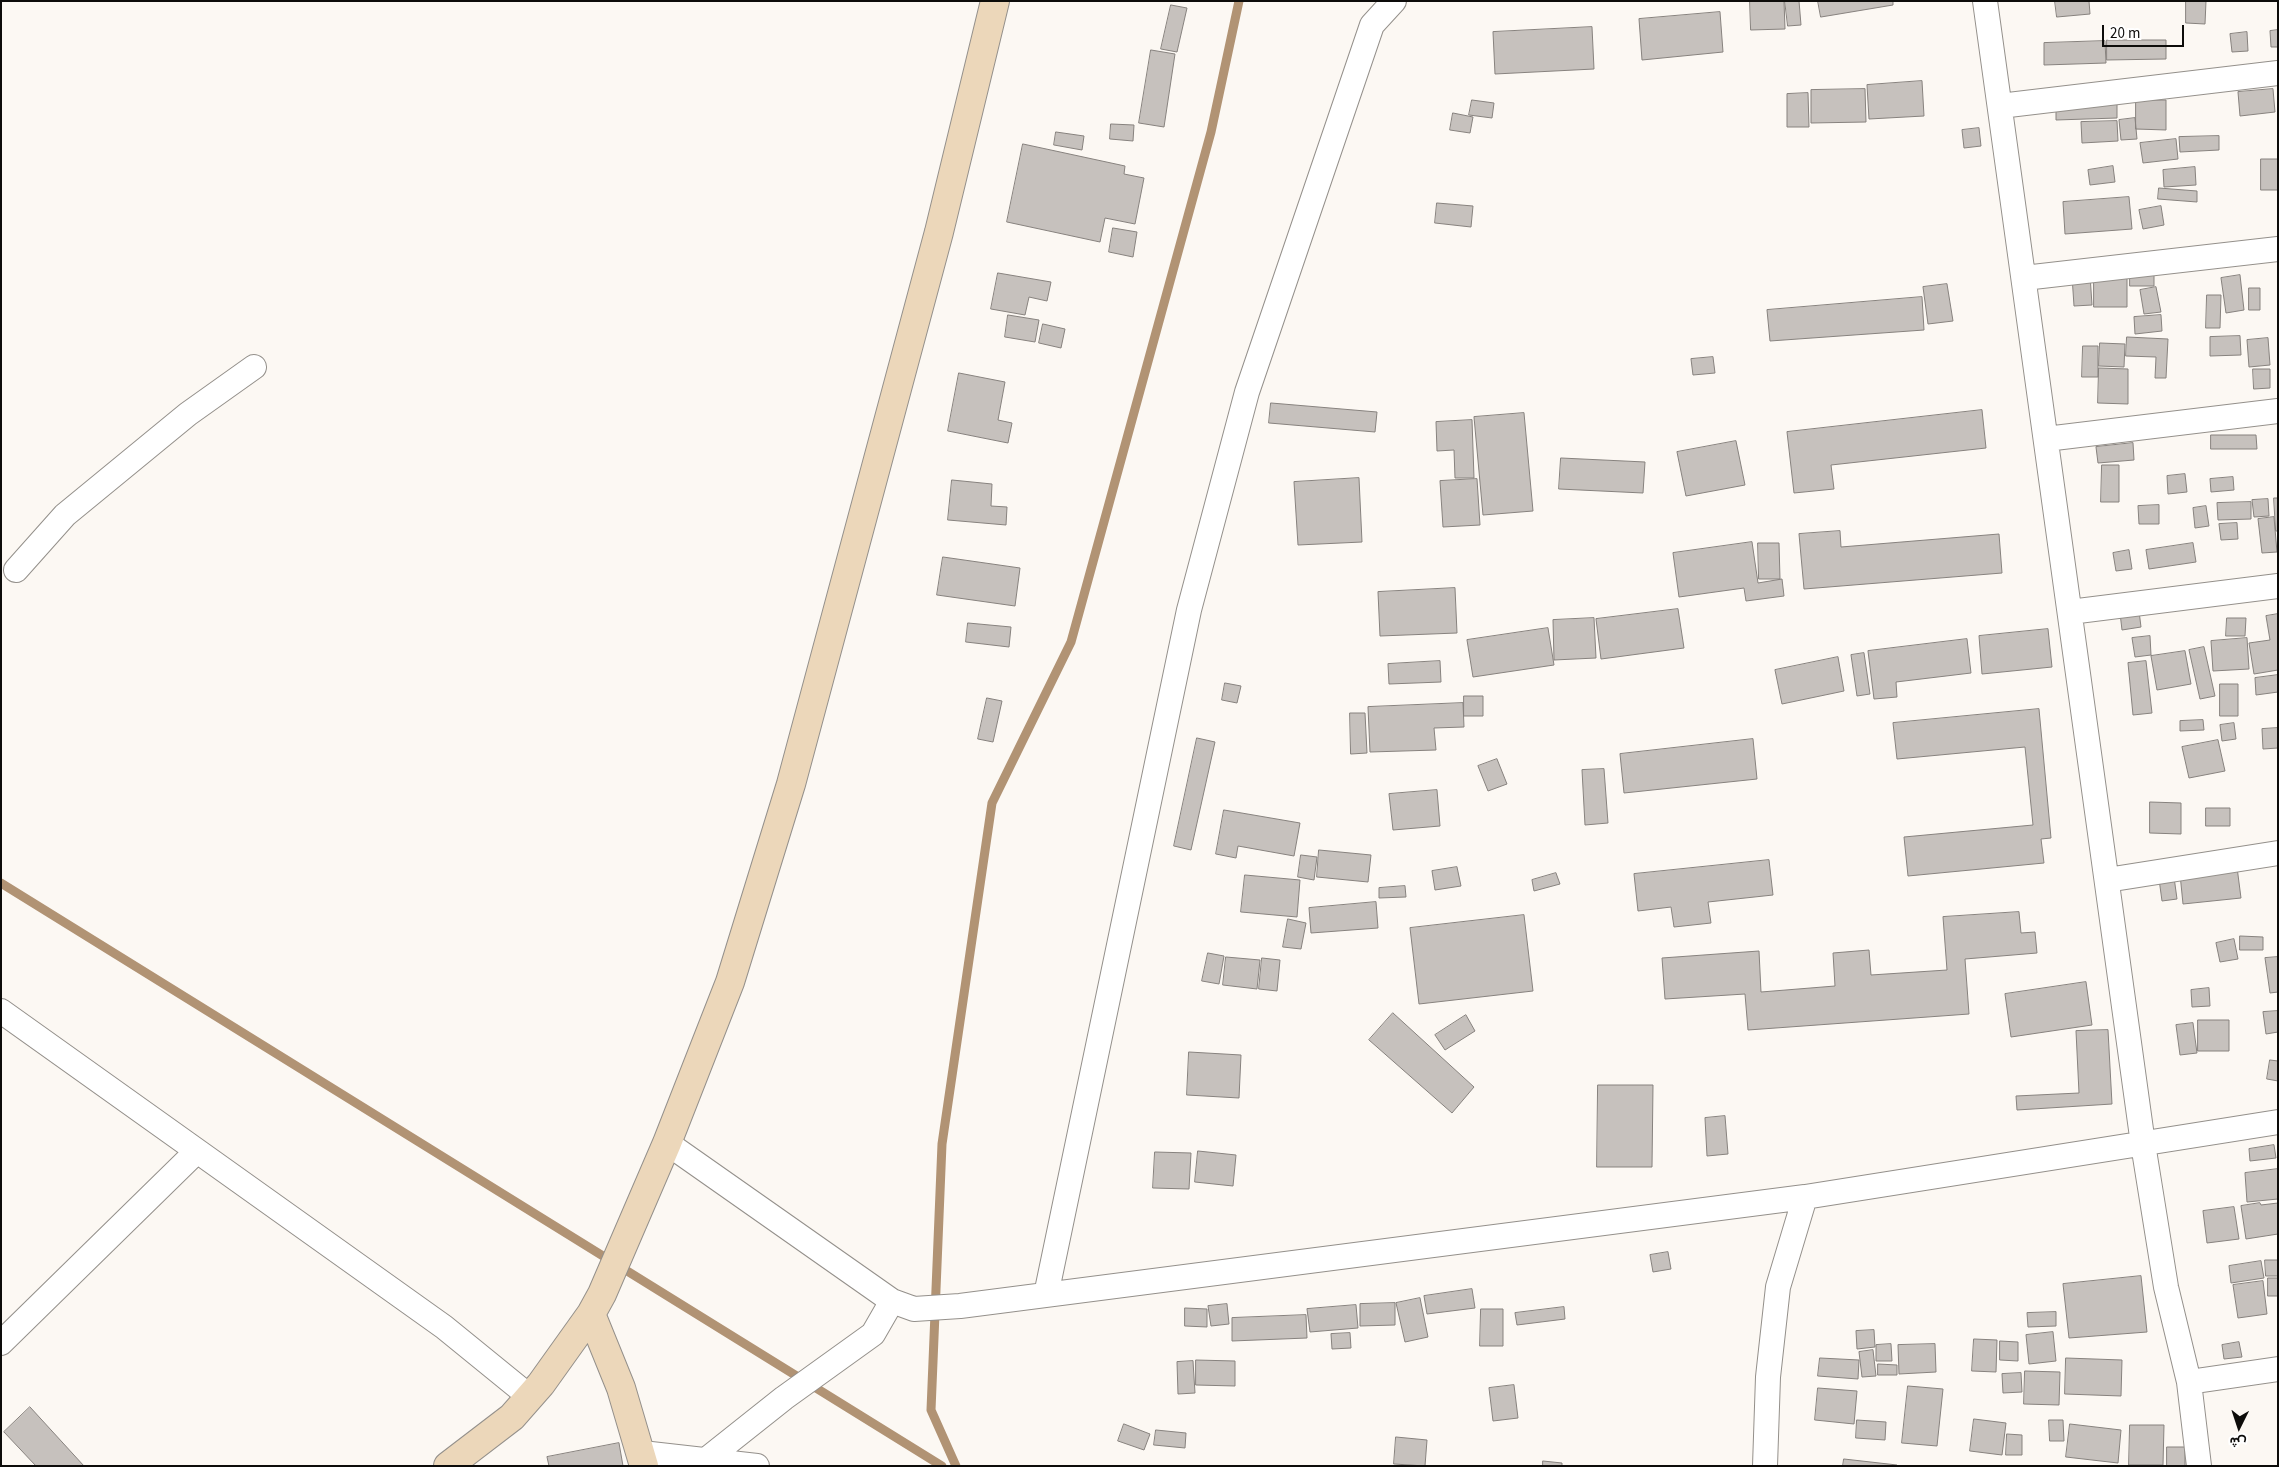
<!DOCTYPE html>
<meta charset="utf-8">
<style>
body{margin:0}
#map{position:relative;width:2279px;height:1467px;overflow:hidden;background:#fcf8f3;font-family:"Source Sans 3",Vazirmatn,sans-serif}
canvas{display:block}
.frame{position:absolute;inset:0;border:2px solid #0d0c0a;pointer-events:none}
.north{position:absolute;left:2214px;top:1402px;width:50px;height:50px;-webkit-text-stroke:4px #fff;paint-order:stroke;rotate:184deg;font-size:14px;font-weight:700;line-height:20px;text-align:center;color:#0d0c0a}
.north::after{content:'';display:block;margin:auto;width:18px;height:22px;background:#0d0c0a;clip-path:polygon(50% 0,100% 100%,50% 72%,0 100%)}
.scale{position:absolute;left:2102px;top:25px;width:82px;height:22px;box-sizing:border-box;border:2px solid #0d0c0a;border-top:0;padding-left:6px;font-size:15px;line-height:18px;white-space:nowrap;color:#0d0c0a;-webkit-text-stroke:4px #fff;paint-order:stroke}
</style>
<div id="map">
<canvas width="2279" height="1467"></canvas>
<div class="frame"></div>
<div class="north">ش</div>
<div class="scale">20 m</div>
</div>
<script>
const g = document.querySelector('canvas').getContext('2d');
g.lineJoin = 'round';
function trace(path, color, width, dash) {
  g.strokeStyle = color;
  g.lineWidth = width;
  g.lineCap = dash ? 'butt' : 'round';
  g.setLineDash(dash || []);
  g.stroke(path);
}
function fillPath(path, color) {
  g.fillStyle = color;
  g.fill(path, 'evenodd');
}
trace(new Path2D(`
 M1,883L942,1466
 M956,1466L931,1410L942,1144L992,803L1071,642L1211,132L1239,1`), '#b19374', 9);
const building = new Path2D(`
 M1750,1H1784L1785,29L1751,30Z
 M1785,1H1799L1801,25L1788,26Z
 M1818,1H1893V5L1821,17Z
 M2055,1H2089L2090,14L2057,17Z
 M2186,1H2206L2205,24L2186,23Z
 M1171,5L1187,8L1177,52L1161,49Z
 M1720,12L1723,52L1642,60L1639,19Z
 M1592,27L1594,69L1495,74L1493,32Z
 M2278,30V47H2271L2270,31Z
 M2247,32L2248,51L2232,52L2230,34Z
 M2107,40H2166V59L2107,60Z
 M2105,41L2106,63L2044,65V43Z
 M1151,50L1175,54L1164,127L1139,123Z
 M1922,81L1924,116L1869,119L1867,85Z
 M1865,89L1866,122L1811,123V90Z
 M2273,89L2275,112L2240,116L2238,92Z
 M1808,93L1809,127H1787V94Z
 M1472,100L1494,103L1492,118L1469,115Z
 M2136,100H2166V130L2136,129Z
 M2117,103V118L2056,120V104Z
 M1453,113L1473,117L1470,133L1450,130Z
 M2135,118L2137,139L2121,140L2119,120Z
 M2117,121L2118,141L2082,143L2081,122Z
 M1111,124L1134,125L1133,141L1110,139Z
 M1979,128L1981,146L1964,148L1962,130Z
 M1056,132L1084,136L1082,150L1054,145Z
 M2219,136V150L2180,152L2179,137Z
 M2176,139L2178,159L2143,163L2140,143Z
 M1023,144L1125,166L1124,174L1144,178L1135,224L1105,218L1100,242L1007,222Z
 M2261,159H2278V190H2261Z
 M2113,166L2115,182L2090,185L2088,170Z
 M2195,167L2196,185L2164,187L2163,170Z
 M2159,188L2197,191V202L2158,199Z
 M2129,197L2132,229L2065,234L2063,202Z
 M1437,203L1473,206L1471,227L1435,223Z
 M2161,206L2164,225L2143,229L2139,210Z
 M1113,228L1137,232L1133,257L1109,252Z
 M2130,272H2154V286H2130Z
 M998,273L1051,282L1047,301L1029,297L1025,315L991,309Z
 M2094,273H2127V307H2094Z
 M2090,275L2092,305L2074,306L2072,276Z
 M2240,275L2244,310L2226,313L2221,278Z
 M1947,284L1953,321L1928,324L1923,287Z
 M2156,287L2161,312L2144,314L2140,290Z
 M2249,288H2260V310H2249Z
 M2207,295H2221L2220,328H2206Z
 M1922,297L1924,330L1770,341L1767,310Z
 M1008,315L1039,320L1035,342L1005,337Z
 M2161,315L2162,331L2135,334L2134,317Z
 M1043,324L1065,329L1061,348L1039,343Z
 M2240,336L2241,355L2210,356V337Z
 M2127,337L2168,339L2166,378H2155L2156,357L2126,356Z
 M2268,338L2270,365L2249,367L2247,340Z
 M2100,343L2125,344L2124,367L2099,366Z
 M2083,346H2098V377H2082Z
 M1713,357L1715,373L1693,375L1691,359Z
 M2099,368L2128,369V404L2098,403Z
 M2253,369H2270V388L2254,389Z
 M959,373L1005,382L998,420L1012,423L1008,443L948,431Z
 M1271,403L1377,412L1375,432L1269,423Z
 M1982,410L1986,448L1831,465L1834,489L1794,493L1787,432Z
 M1524,413L1533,511L1483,515L1474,417Z
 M1472,420L1474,478H1455L1454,450L1437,451L1436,422Z
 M2211,435H2256L2257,449H2211Z
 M1736,441L1745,485L1686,496L1677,452Z
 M2133,443L2134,460L2098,463L2096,447Z
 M1561,458L1645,462L1643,493L1559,489Z
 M2102,465H2119V502H2101Z
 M2185,474L2187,492L2168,494L2167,476Z
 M2233,477L2234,490L2211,492L2210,479Z
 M1359,478L1362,542L1298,545L1294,482Z
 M1477,479L1480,525L1443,527L1440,481Z
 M952,480L992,484L991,506L1007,507L1006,525L948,520Z
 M2274,498H2278V531H2276Z
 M2268,499L2269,516L2254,517L2252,500Z
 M2251,502V519L2218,520L2217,503Z
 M2159,505V524H2139L2138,506Z
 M2206,506L2209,526L2195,528L2193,508Z
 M2274,517L2277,552L2262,553L2258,519Z
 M2237,523L2238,539L2221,540L2219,524Z
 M1840,531L1841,547L1999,534L2002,573L1804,589L1799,534Z
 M1752,542L1758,583L1782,579L1784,596L1746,601L1744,588L1679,597L1673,553Z
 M1758,543H1779L1780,579H1759Z
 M2193,543L2196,562L2149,569L2146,550Z
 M2129,550L2132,569L2116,571L2113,553Z
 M943,557L1020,568L1015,606L937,595Z
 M1455,588L1457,633L1380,636L1378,592Z
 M1678,609L1684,648L1601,659L1596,619Z
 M2139,611L2141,627L2122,630L2120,613Z
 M2278,614V670L2254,674L2249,643L2270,640L2266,616Z
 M1594,618L1596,658L1554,660L1553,620Z
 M2227,618H2246L2245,636H2226Z
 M968,623L1011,627L1009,647L966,642Z
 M1548,628L1554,665L1473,677L1467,640Z
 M2048,629L2052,667L1982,674L1979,636Z
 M2150,636L2151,655L2135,657L2132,638Z
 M2247,638L2249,669L2213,671L2211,641Z
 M1967,639L1971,673L1896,682L1897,697L1874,699L1868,651Z
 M2204,647L2215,696L2200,699L2189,650Z
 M2185,651L2191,684L2157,690L2151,656Z
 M1864,653L1870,694L1857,696L1851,655Z
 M1838,657L1844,691L1782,704L1775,670Z
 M1440,661L1441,682L1389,684L1388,664Z
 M2146,661L2152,713L2133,715L2128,663Z
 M2278,675V692L2256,695L2255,678Z
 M1225,683L1241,686L1237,703L1222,700Z
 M2220,684H2238V716H2220Z
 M1464,696H1483V716H1464Z
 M987,698L1002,701L993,742L978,739Z
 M1463,703L1464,727L1434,728L1436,750L1370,752L1368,707Z
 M2039,709L2051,838L2041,839L2044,863L1908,876L1904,837L2033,825L2025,747L1897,759L1893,723Z
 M1350,713H1365L1367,753L1351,754Z
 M2203,720L2204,730L2180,731V721Z
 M2234,723L2236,739L2222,741L2220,725Z
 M2278,728V748L2263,749L2262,729Z
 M1197,738L1215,742L1191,850L1174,846Z
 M1753,739L1757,779L1624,793L1620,754Z
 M2218,740L2225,771L2189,778L2182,747Z
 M1497,759L1507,784L1488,791L1478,766Z
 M1604,769L1608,823L1585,825L1582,770Z
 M1437,790L1440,826L1393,830L1389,794Z
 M2150,802L2181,803V834L2150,833Z
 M2206,808H2230V826H2206Z
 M1224,810L1300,823L1294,856L1238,846L1236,858L1216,854Z
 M1319,850L1371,855L1368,882L1317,877Z
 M1301,855L1317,857L1314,880L1298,877Z
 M1769,860L1773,895L1708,902L1711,923L1674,927L1671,907L1638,911L1634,874Z
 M1457,867L1461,886L1435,890L1432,871Z
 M2237,867L2241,898L2183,904L2180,874Z
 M1556,873L1560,884L1534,891L1532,880Z
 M1245,875L1300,880L1297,917L1241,912Z
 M2174,877L2177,899L2162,901L2159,879Z
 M1405,886L1406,897L1379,898V888Z
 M1376,902L1378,928L1311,933L1309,908Z
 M2019,912L2021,933L2035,932L2037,953L1965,959L1969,1014L1748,1030L1745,994L1665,999L1662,958L1759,951L1761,992L1835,986L1833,953L1869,950L1871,975L1947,970L1943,917Z
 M1524,915L1533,991L1419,1004L1410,928Z
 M1288,919L1306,923L1301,949L1283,947Z
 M2240,936L2263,937V950H2240Z
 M2234,939L2238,959L2220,962L2216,943Z
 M1208,953L1224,956L1219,984L1202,981Z
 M1226,957L1260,960L1257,989L1223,985Z
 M2278,957V992L2270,993L2265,958Z
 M1262,958L1280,960L1277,991L1259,989Z
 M2086,982L2092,1025L2011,1037L2005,994Z
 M2209,988L2210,1006L2192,1007L2191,990Z
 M2278,1011V1032L2266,1034L2263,1012Z
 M1393,1013L1474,1087L1452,1113L1369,1040Z
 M1466,1015L1475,1031L1445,1050L1435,1035Z
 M2198,1020H2229V1051H2198Z
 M2193,1023L2197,1053L2180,1055L2176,1025Z
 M2108,1030L2112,1104L2017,1110L2016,1096L2079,1093L2076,1031Z
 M1189,1052L1241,1055L1239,1098L1187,1095Z
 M2270,1060L2278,1061V1081L2267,1079Z
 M1598,1085H1653L1652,1167H1597Z
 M1725,1116L1728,1154L1707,1156L1705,1118Z
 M2274,1145L2276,1158L2250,1161L2249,1149Z
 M1198,1151L1236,1155L1233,1186L1195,1182Z
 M1155,1152L1191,1153L1189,1189L1153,1188Z
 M2278,1169V1199L2247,1202L2245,1173Z
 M2260,1203L2261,1205L2278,1203V1234L2246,1239L2241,1206Z
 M2234,1207L2239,1239L2207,1243L2203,1211Z
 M1668,1252L1671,1269L1653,1272L1650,1255Z
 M2265,1260H2278V1276H2266Z
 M2261,1261L2264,1278L2231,1283L2229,1266Z
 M2141,1276L2147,1332L2069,1338L2063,1284Z
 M2268,1278H2278V1296H2268Z
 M2263,1281L2267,1314L2238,1318L2233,1285Z
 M1472,1289L1475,1308L1427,1314L1424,1296Z
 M1420,1298L1428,1337L1405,1342L1396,1303Z
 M1395,1303V1325L1360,1326V1304Z
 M1227,1304L1229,1324L1211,1326L1208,1306Z
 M1356,1305L1358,1328L1310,1332L1307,1309Z
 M1564,1307L1565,1319L1517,1325L1515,1313Z
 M1185,1308L1207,1309V1327L1185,1326Z
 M1481,1309H1503V1346H1480Z
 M2056,1312V1326L2028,1327L2027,1313Z
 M1306,1315L1307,1338L1232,1341V1318Z
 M1874,1330L1875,1347L1857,1349L1856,1331Z
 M2053,1332L2056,1361L2029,1364L2026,1335Z
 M1350,1333L1351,1348L1332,1349L1331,1334Z
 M1974,1339L1997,1340L1996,1372L1972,1371Z
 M2000,1341L2018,1342V1361L2000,1360Z
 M2239,1342L2242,1357L2224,1359L2222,1345Z
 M1891,1344L1892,1361H1876V1345Z
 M1935,1344L1936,1372L1899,1374L1898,1345Z
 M1873,1350L1876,1376L1862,1377L1859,1352Z
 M1820,1358L1859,1360L1858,1379L1818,1376Z
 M2066,1358L2122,1360L2121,1396L2065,1394Z
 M1196,1360L1235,1361V1386L1196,1385Z
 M1193,1361L1195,1393L1178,1394L1177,1362Z
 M1878,1364L1897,1365V1375H1878Z
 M2025,1371L2060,1372L2059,1405L2024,1404Z
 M2021,1373L2022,1392L2003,1393L2002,1374Z
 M1514,1385L1518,1418L1493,1421L1489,1388Z
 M1908,1386L1943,1389L1937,1446L1902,1443Z
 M1818,1388L1857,1391L1854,1424L1815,1420Z
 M30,1407L84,1466H36L4,1432Z
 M1974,1419L2006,1423L2002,1455L1970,1451Z
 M1857,1420L1886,1422L1885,1440L1856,1438Z
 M2049,1420H2063L2064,1441H2050Z
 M1124,1424L1150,1434L1144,1450L1118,1441Z
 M2070,1424L2121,1430L2118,1463L2066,1457Z
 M2130,1425H2164L2163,1465H2129Z
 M1156,1430L1186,1433L1185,1448L1154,1445Z
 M2007,1434L2022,1435V1455H2006Z
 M1396,1437L1427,1440L1425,1466L1394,1464Z
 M619,1443L623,1466H549L547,1457Z
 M2167,1447H2185V1466H2167Z
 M1844,1459L1897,1465V1466H1843Z
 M1543,1461L1562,1463V1466H1543Z`);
fillPath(building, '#c6c1bd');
trace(building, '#87827e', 1);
const street = new Path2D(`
 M1985,1L2143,1144L2166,1287L2189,1382L2199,1466
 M2000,106L2278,73
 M2024,278L2278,249
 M2046,439L2278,411
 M16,570L65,515L188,414L254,367
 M2070,612L2278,586
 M2107,880L2278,853
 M1,1011L444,1327L530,1397
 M667,1143L892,1301L914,1309L960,1306L1805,1197L2278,1122
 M1046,1295L1189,610L1247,392L1372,25L1394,1
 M1,1343L197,1151
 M2189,1382L2278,1369
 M642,1453L757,1466
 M706,1460L784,1398L873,1334L892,1301
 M1765,1466L1768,1377L1778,1287L1805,1197`);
const secondary = new Path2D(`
 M591,1314L621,1388L644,1466
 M448,1466L512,1417L541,1384L591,1314L602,1294L667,1143L730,982L791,784L939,232L995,1`);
trace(street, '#94908b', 26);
trace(secondary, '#94908b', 30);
trace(street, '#fff', 24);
trace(secondary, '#ecd7ba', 28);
</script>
